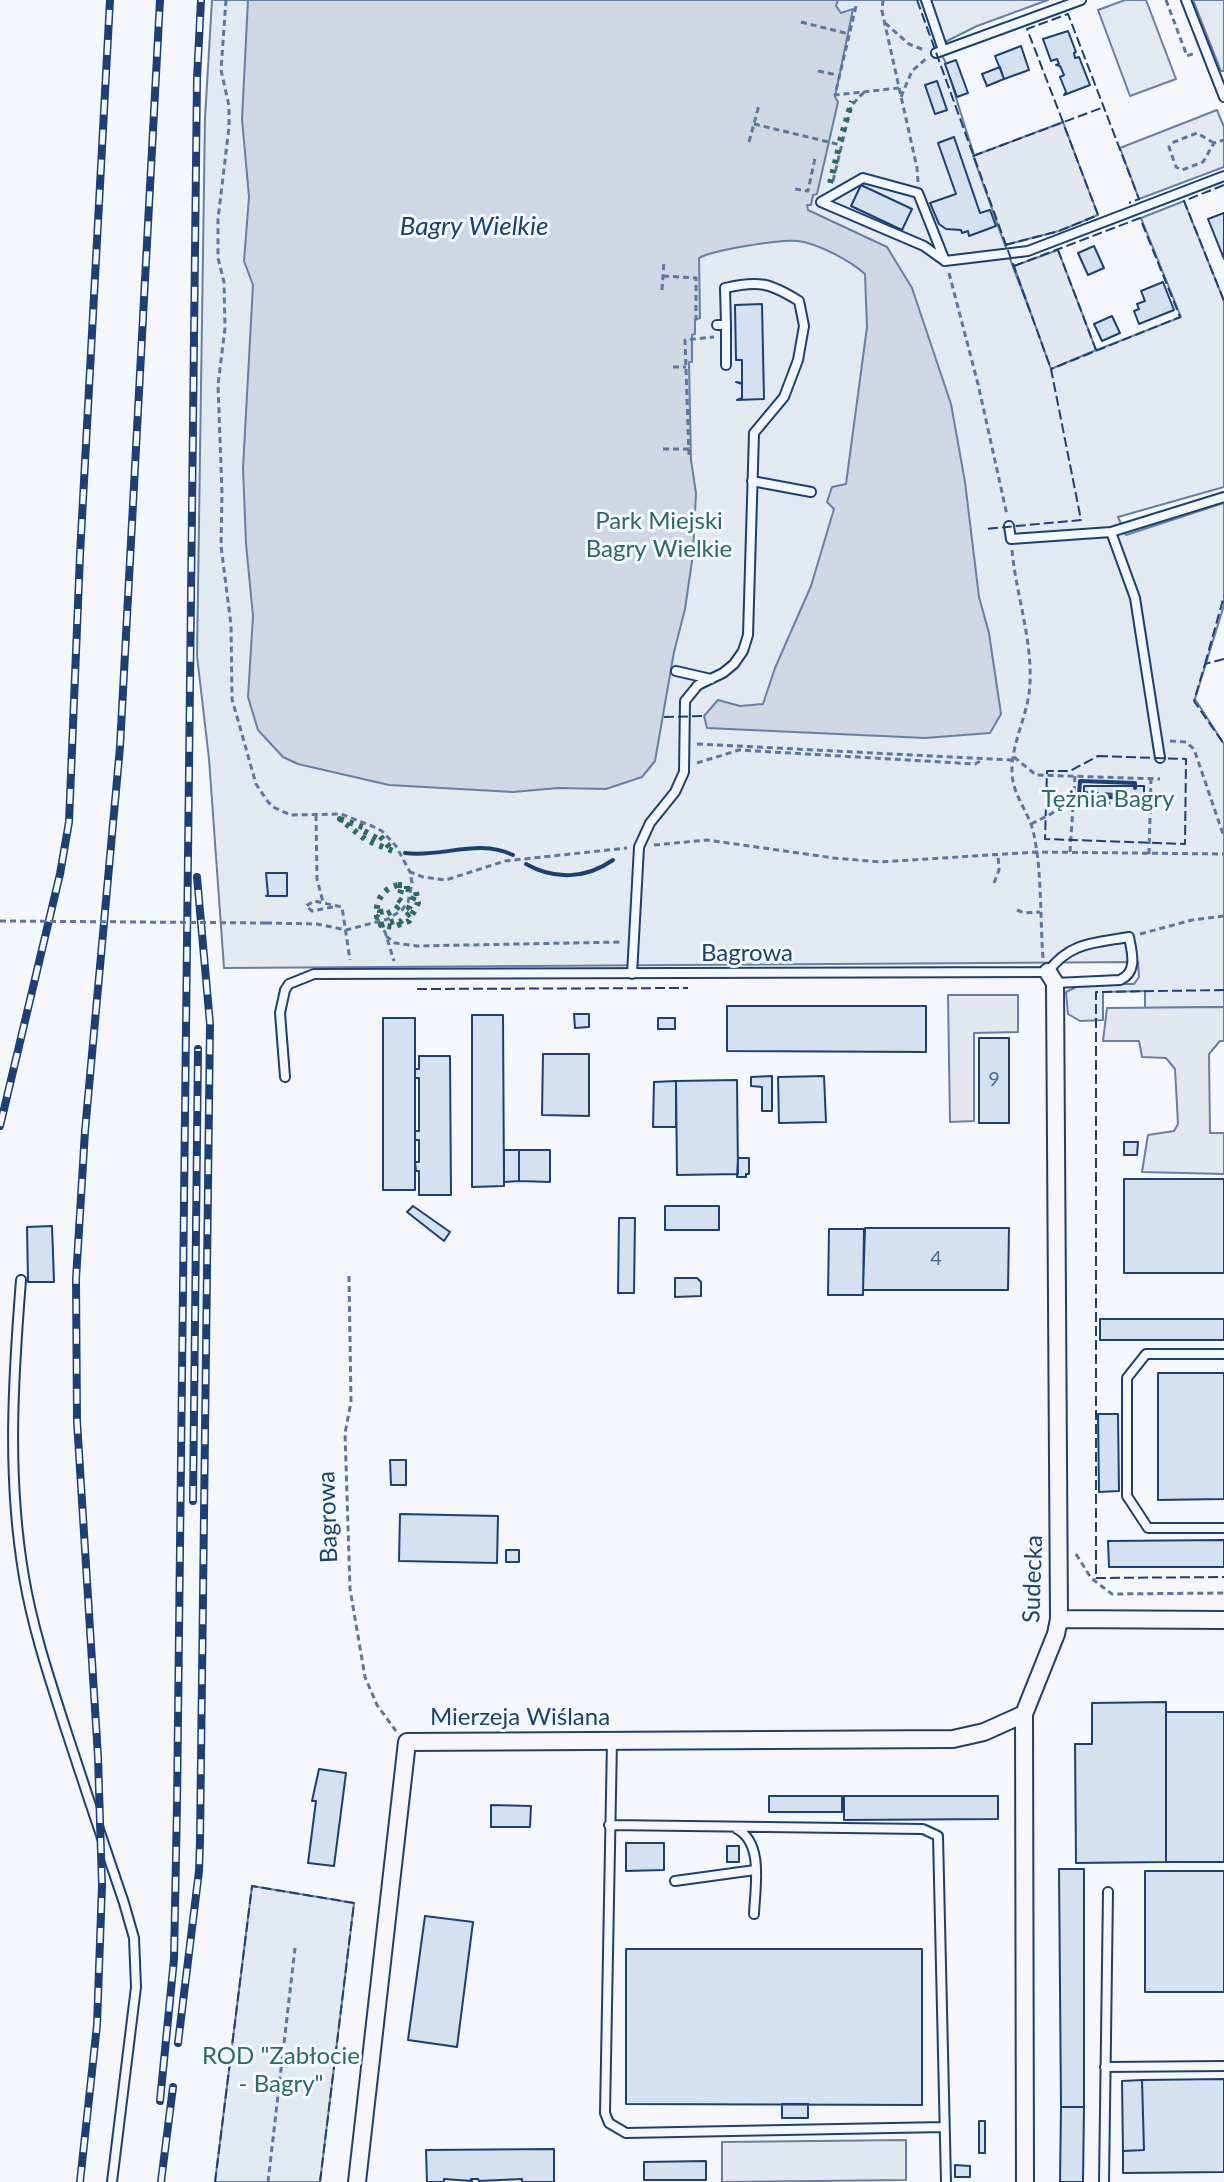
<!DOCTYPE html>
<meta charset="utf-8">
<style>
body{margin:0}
canvas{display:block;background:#f4f7fb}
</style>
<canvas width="1224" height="2182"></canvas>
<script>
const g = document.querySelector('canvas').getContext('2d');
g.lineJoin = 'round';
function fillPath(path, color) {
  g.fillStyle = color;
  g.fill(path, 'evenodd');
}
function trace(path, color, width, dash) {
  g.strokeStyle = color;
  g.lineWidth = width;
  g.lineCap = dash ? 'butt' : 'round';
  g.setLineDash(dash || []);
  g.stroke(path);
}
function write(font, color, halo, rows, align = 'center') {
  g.font = font + ' Lato,sans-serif';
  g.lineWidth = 6;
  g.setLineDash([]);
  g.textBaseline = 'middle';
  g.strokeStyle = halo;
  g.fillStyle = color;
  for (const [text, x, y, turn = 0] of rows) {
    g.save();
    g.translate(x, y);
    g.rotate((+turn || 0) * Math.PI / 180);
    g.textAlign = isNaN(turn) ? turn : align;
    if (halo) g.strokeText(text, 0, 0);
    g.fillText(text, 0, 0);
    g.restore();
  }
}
const green = new Path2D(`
 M212,0H1048L977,26L937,46L945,61C976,166 1010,267 1053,367L1181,317L1141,218L1184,201L1224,301V487L1118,517L1126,535L1224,503V605L1195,699L1224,744V1007L1145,1008V991L1103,992V1020L1080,1021L1068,1014L1066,992L1082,984H1134L1139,977L1138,962L224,968L209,759L197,656L205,118Z
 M1125,0H1146L1176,79L1130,96L1098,10Z
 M1193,0H1224V71H1221Z
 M1217,110L1224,127V167L1139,199L1120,148Z
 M252,1886L354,1903L320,2182H215Z`);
fillPath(green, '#e3e9f0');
trace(green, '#687fa3', 2);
const parking = new Path2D(`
 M1063,122L1098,215L1059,231L1005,245L973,156Z
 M1058,250L1096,350L1051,369L1014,266Z
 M948,995H1018V1032L974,1033V1121L950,1122Z
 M1224,1007V1041H1220L1209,1054L1210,1133H1224V1174L1142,1172L1148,1135L1174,1131L1178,1124L1175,1069L1166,1058L1142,1057L1139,1041H1103L1107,1008Z
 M906,2140V2180L722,2182V2142Z`);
fillPath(parking, '#e3e8f0');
trace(parking, '#687fa3', 2);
const water = new Path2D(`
 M248,0H838L836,6L841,13L853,9L835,97L838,102L817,194L813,195L811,205H807L808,210L887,247L912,288L951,404L965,482L979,597L989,633L1001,714L990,733L925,738L707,728L704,716L718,700L740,706L763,704L775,668L811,586L834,509L827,502L832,487L846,484L867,327L865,274C849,260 819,244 798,241C781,239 713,250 699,258L700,318L695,320V334L692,335V362H689L691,460L696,493L693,554L685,609L674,652L655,761L642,777L606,789L558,788L513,792L389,785L298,764L283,757L258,730L248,697L253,616L246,544L243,468L253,285L244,261L249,197L242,119Z`);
fillPath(water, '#cfd7e4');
trace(water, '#687fa3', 2);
const building = new Path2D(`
 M1068,31L1076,52L1074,53L1075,58L1079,57L1090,85L1064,95L1066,92L1060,77L1064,75L1060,66L1056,65L1059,64L1057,59L1051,61L1043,39Z
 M1021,46L1029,70L1004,79L995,56Z
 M956,60L968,93L957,97L945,64Z
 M1000,67L1004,79L987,86L982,74Z
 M937,81L947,110L935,114L925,85Z
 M954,137L980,213L990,210L996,226L969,236L968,231L962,233L961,230L946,229L939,224L930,203L956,194L938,143Z
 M861,185L912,209L902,230L851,206Z
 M1224,213V259L1208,219Z
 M1094,246L1104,268L1088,275L1078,253Z
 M1163,282L1174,310L1139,324L1134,311L1139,309L1137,304L1145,301L1141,291Z
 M762,304L764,399L737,400L742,398V384L736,382L742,383V360H736L735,305Z
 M1112,316L1120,333L1102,341L1094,324Z
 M1084,786H1144V796L1084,792Z
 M266,873H287V896H266L268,895Z
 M727,1006H926V1052L727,1051Z
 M574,1014H589V1027L575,1028Z
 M472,1015H503L504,1186L472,1187Z
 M383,1018H415V1190H383Z
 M658,1018H675V1029H658Z
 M979,1038H1009V1123H979Z
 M543,1054H589V1116L542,1115Z
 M419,1056H450L451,1195H419V1171H416L415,1162H419V1140H415V1131H419V1078H415V1069H419Z
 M772,1076V1111H762V1087L751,1086V1077Z
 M824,1076L826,1122L779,1123L778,1077Z
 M737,1080L738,1174L677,1175L676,1081Z
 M676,1081V1127H653L654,1082Z
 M1124,1142H1138L1137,1155H1124Z
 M504,1150H519V1181L504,1182Z
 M519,1150H550V1182L519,1181Z
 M738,1158H749V1174H746V1177H737Z
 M1124,1179H1224V1273H1124Z
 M413,1206L450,1232L444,1241L407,1212Z
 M665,1206H719V1230H665Z
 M619,1218H635L634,1293H618Z
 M52,1226L54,1282H28L27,1227Z
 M865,1228H1009L1008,1290H863Z
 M829,1229H864L863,1295H828Z
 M675,1278H697L701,1282V1296L675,1297Z
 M1100,1319H1224V1340H1100Z
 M1158,1373H1224V1499L1158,1500Z
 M1098,1414H1118L1119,1491L1099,1492Z
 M390,1460H406V1485H391Z
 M400,1514L498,1516L497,1563L399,1561Z
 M1224,1540V1567H1109L1108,1541Z
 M506,1550H519V1562H506Z
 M1166,1702V1862L1076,1863L1075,1744H1092V1703Z
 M1166,1712H1224V1862H1166Z
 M319,1769L346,1773L334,1866L308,1863L316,1801H312Z
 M769,1796H842V1812H769Z
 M844,1796H998V1819L844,1820Z
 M491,1805L531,1806L530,1827H491Z
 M626,1843H664V1870L626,1871Z
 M727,1846H739V1862H727Z
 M1059,1869H1084V2107H1061Z
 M1145,1871H1224V1992H1145Z
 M425,1916L473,1922L457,2047L408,2040Z
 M626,1949H922V2105L626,2104Z
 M1224,2079V2172L1123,2173V2151L1144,2150L1142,2080Z
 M1142,2080L1144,2150L1123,2151L1122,2081Z
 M782,2104H808V2118H782Z
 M1061,2107H1084L1083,2182H1060Z
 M979,2121H985V2153H979Z
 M554,2149V2182H522V2179L479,2181L478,2179H471L472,2181L444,2179V2182H427L426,2150Z
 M706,2161V2180H644V2162Z
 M955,2165L970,2166V2177H955Z`);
fillPath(building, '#d5e0f0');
trace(building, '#1d3f73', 2);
const service = new Path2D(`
 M926,0L943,50
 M1186,0L1224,97
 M936,53L1081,0
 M945,261L918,193L863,178L821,202L924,246L945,261L1028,251L1224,176
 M726,325V365
 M752,481L811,492
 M1009,526L1011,539L1111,532L1224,497
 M1111,532L1135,598L1160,758
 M676,671L711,679
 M632,974L639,847L650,823L675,792L684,772L685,701L698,685L723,673L734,664L743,651L748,635L754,433L784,397L798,360L804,326L799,301C770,283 759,280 725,288L726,325H717
 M285,1077L280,1013L285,990L289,984L314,974L1048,972C1069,942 1095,943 1129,937C1132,953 1138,972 1120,980L1055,983
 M21,1280C13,1380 7,1478 24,1577C33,1630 50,1680 66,1730C85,1788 104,1845 124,1903L134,1938L136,1987L112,2182
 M1224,1354H1146L1127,1378V1496L1148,1528H1224
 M612,1741L605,2113L609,2123L626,2133L944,2127
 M609,1825L923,1829L938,1836L946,2182
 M737,1829C764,1843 755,1888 754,1914
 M675,1881L755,1870
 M1105,2067L1224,2066
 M1104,2182L1108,1892`);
const minor = new Path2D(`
 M1059,1619L1224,1620
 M357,2182L407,1742L953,1739L984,1732L1024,1714
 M1025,2182L1024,1714L1056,1634L1059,1619L1055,983L1048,972`);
trace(service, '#1d3f73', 12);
trace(minor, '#1d3f73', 20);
trace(new Path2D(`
 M226,0L221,70L229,106V127L218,219V258L224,282L225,328L218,385L222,493L221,546L231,625L232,699L256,784L268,802L275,808L291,815L341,814L372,826L382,831L396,846L410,872
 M883,0L882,11L917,168L918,182
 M1166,0L1187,56L1195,53
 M856,6L835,95L899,88
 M801,22L849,34
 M885,23L909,44L924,50
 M818,71L837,75
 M901,97L912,71L927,58
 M754,124L841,145
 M749,142L759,105
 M1214,143L1197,133L1174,142L1169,147L1176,167L1182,170L1203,162L1214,143L1224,140
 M833,181L851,106L864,92
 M795,189L808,191L815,158
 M949,273L978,384L1007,515
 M663,276L696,278V320
 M662,290L664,261
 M673,367H686
 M663,449H689
 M689,455L685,340L714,337
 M1012,550C1016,594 1032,638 1030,683C1029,714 1011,742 1012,773C1013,797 1030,813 1034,835C1042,873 1040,919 1043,958
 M1170,741L1186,742L1194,749L1224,837
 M697,744L1012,760
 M1014,757L1036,775L1160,779
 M697,763L739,750L975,764L982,760
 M316,815L317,879L323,902
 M1031,824L1051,814L1065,802L1159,804
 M654,845L707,840L834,858L880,862L1036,852L1224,854
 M1070,852L1075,776
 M1149,854L1151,778
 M994,883L999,870L998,855
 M333,907L312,911L306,906L314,901L342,907L350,960
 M1017,910L1024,913L1040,912
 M378,922L385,932L394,961
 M266,923L317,924L346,930L388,919L402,910L408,902L412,883L410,872L423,877L446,880L505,861L627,848
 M1140,934L1192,920L1224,916
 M386,936L395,943L417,946L622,942
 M349,1276L351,1402L345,1433L350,1589L365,1677L377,1705L396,1731
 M1076,1554L1091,1578L1112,1594L1224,1593
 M268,2182L295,1948`), '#5e769c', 3, [6, 4]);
trace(service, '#f4f7fb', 8);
trace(minor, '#f4f7fb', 16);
const rail = new Path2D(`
 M0,1126L60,874L69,822L80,555L110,0
 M193,1501L198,1049
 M178,2043L199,1871L200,1841L210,1024L197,877
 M160,2101L174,1959L177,1804L197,79L201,0
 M80,2182L97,2025L102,1885L98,1757L77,1421L76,1279L85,1131L120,747L160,0
 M161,2182L173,2087`);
trace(rail, '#1d3f73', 8);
trace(rail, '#f4f7fb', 5, [15]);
trace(new Path2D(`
 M0,921L266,923`), '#5e769c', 3, [6, 4]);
trace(new Path2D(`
 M840,141L852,101
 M830,183L839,147
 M340,819L365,828L364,831L378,839L380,836L393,851L366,840Z
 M398,885H407V889L402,888L398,899L402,902L396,909L387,914L386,911L380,912L381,916L377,917C375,901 382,889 398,885Z
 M416,892L418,903L409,921L393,927L381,925L398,920L400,922L412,911L409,908Z`), '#2c6c60', 6, [4, 6]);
trace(new Path2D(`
 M917,0L1051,369L1081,520L985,529
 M1063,122L1027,29L1068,14L1139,199L1129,203
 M973,156L1104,107
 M1224,185L1184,201L1224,301
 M1005,245L1059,231L1098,215L1062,120
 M1058,250L1096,350
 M1014,266L1140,218L1180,317L1051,369
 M1224,659L1205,664L1194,701L1224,744
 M1205,664L1224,596
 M664,717L704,716
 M1098,756L1186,759L1185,844L1045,839L1047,771H1070Z
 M417,989L688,988
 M1224,990L1096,992V1578L1224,1577
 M215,2182L252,1886L354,1903L320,2182`), '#1d3f73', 2, [10, 4]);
trace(new Path2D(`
 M1135,794V798L1079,796L1080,781L1135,783V788
 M405,853C443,858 477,838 513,855
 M526,864C554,880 586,879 613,860`), '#1d3f73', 4);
write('20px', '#4b6792', null, [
 ["9",994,1080],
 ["4",936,1259]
]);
write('24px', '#2c6c60', '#f4f7fb', [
 ["Park Miejski",659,521],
 ["Bagry Wielkie",659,549],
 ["Tężnia Bagry",1108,799],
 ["ROD \"Zabłocie",281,2056],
 ["- Bagry\"",281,2084]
]);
write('24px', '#1d3f73', '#f4f7fb', [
 ["Bagrowa",747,953],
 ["Bagrowa",328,1517,-92],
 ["Sudecka",1033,1579,-88],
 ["Mierzeja Wiślana",520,1717]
]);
write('italic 26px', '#1d3f73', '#f4f7fb', [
 ["Bagry Wielkie",474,227]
]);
</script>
